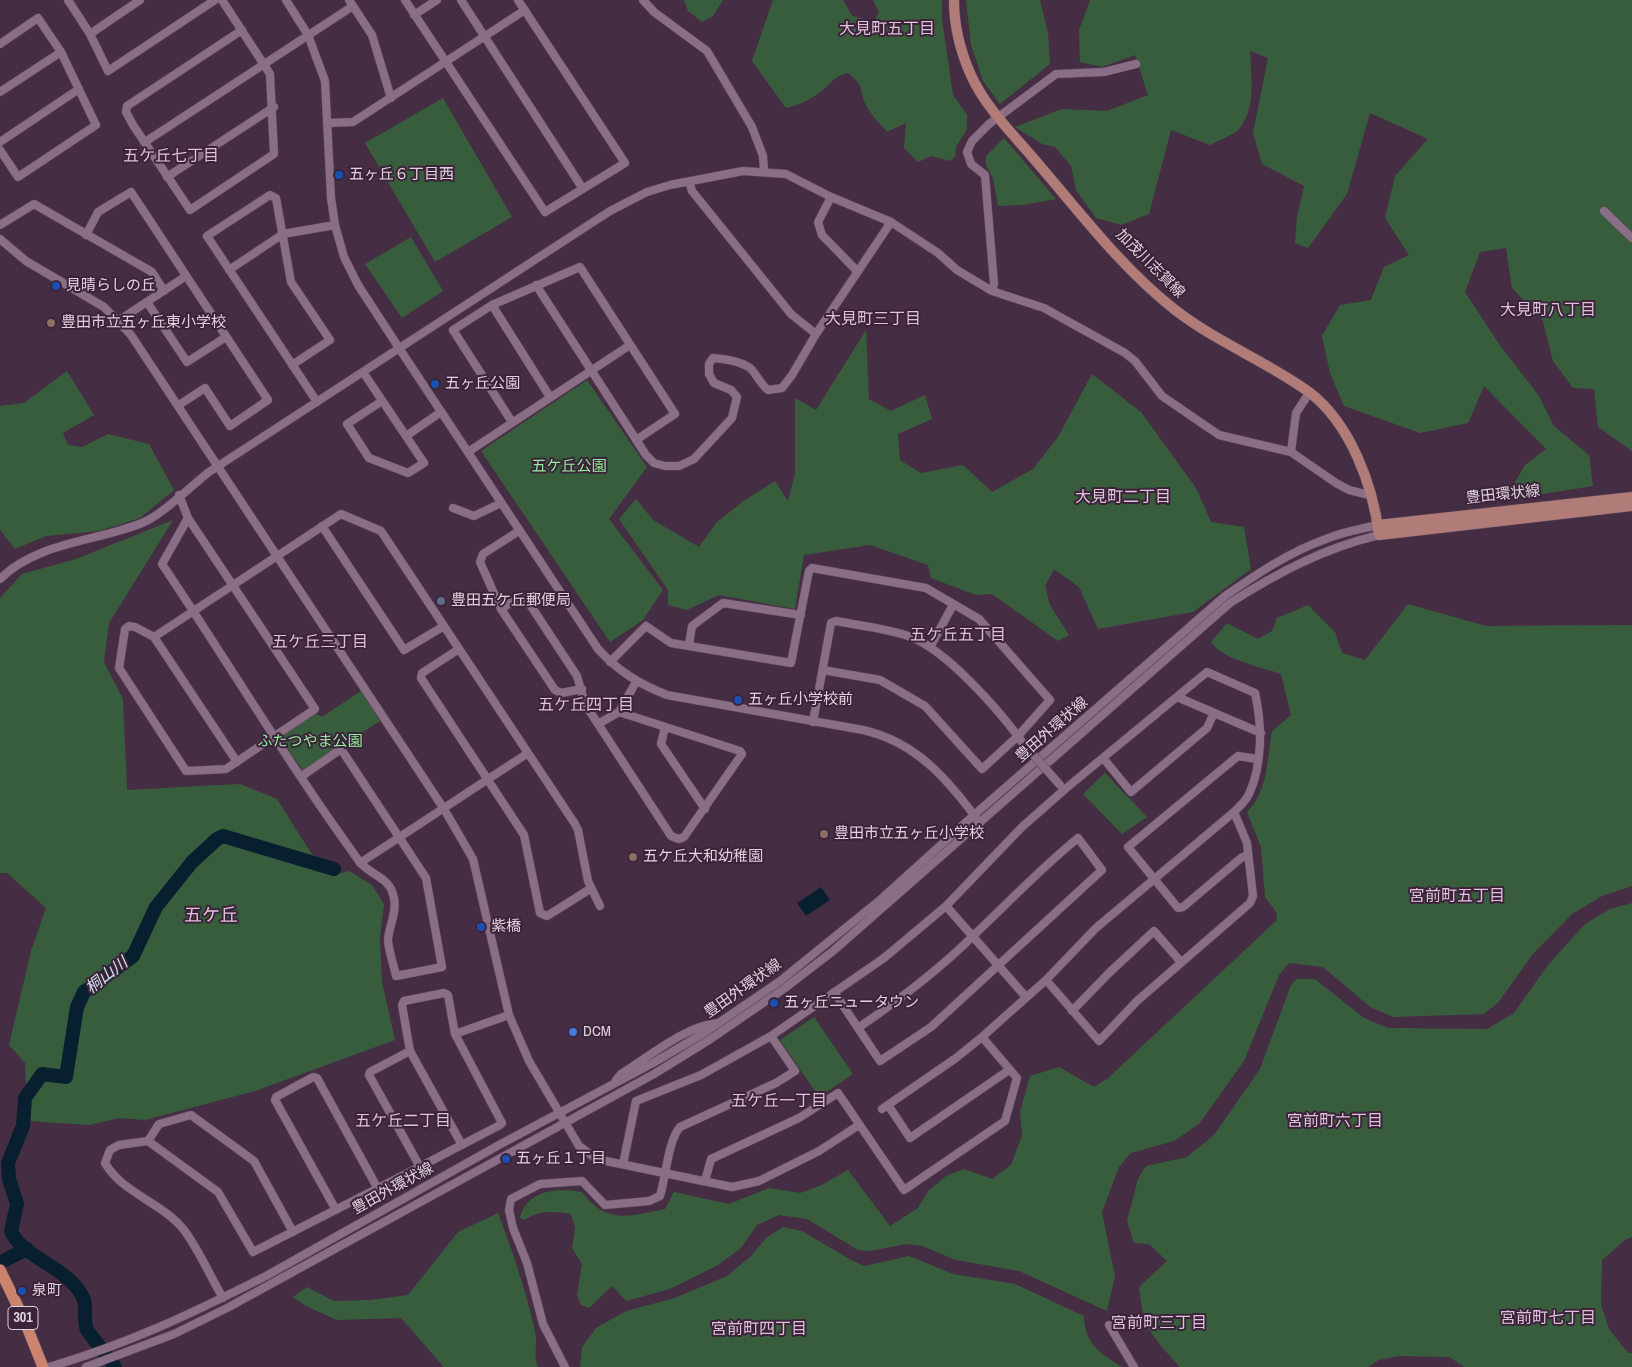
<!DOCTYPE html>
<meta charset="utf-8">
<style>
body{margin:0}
canvas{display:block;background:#452e43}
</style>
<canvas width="1632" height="1367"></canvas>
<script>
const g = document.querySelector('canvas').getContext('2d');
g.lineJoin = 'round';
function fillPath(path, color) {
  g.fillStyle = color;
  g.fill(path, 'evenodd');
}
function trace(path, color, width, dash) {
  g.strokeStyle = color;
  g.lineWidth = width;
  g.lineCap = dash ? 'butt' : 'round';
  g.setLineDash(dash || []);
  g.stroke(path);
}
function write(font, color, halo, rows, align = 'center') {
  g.font = font + ' "Archivo Narrow","Noto Sans JP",sans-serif';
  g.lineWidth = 4;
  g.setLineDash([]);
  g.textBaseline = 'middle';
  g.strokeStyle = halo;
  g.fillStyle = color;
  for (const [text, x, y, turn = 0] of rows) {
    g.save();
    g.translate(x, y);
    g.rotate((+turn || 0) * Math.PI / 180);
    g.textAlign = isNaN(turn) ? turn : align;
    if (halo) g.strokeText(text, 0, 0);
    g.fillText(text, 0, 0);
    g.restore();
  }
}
fillPath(new Path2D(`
 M684,0H723L713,16L702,22L688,11Z
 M773,0H843L852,16L874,22L879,12L873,0H942V19L953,95L967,115V129L956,147L955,157L950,161L931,156L918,162L904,148L906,123L887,132C879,123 870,114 865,103C858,85 865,87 848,73C832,77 831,84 819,93C808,101 798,105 786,108L752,61Z
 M966,0H1040L1048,33L1050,64L1000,104L983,81L971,45Z
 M1090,0H1632V451L1598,427L1594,389L1573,388L1553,361L1543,321L1512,288L1506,248L1480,252L1465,292L1499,344L1539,396L1554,426L1589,455L1593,486L1505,500L1525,465L1546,449L1484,386L1468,423L1420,433L1344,406L1330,373L1322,336L1340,305L1371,300L1384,267L1409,255L1385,218L1395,176L1428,139L1370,113L1347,194L1308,248L1295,243L1297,217L1304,186L1262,164L1253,133L1268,58L1250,51C1251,76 1257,109 1238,130C1231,136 1218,141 1210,145L1171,130L1149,214L1121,225L1096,218L1076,190L1071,166L1055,147L1042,144L1015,127L1062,109L1107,111L1148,95L1135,55L1102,67L1080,62L1079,30Z
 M443,98L512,217L435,262L365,143Z
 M1004,138L1056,199L1023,205L998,206L993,178L986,165V156Z
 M411,237L443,291L402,318L365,264Z
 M866,330L869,399L891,411L925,395L932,419L898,434L900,460L921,473L963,465L992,492L1033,469L1058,437L1092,374L1141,412L1196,488L1211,522L1244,527L1251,569L1193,612L1098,629L1079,587L1054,569L1045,586L1050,605L1069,635L1058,641L992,594L976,595L931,578L928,565L870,545L804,555L795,609L719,595L687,610L668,605V590L619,519L636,499L653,520L699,547L716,523L742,502L775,481L788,501L795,474V398L816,410Z
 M67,371L94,415L63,433L68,445L82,447L108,434L149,444L174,490L140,518L99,531L46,536L15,549L0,530V406L24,403Z
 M587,380L647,467L609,519L663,590L643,620L610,642L481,451Z
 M173,520L109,623L104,662L123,699L127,790L240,784L277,799L311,853L338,874L349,871L372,885L384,904L380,937L382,982L395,1040L255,1091L145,1120L119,1118L89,1125L28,1121L25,1063L9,1045L31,951L46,908L7,873H0V598L22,574L76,559Z
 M1408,604L1486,626L1632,625V886L1602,896L1572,914L1532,955L1498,1003L1483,1014L1393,1017L1370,1007L1323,967L1289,963L1279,975L1244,1061L1199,1124L1174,1141L1131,1153L1119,1167L1102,1212L1115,1276L1107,1311L1019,1271L956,1260L922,1246L906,1244L870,1251L858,1250L807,1219L779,1215L757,1225L741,1248L718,1265L670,1289L626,1301L612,1286L589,1308L581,1305L577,1295L582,1264L572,1248L575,1228L571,1214C552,1211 540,1210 524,1220L520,1218C527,1189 558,1188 582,1192C606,1225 630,1216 665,1209L674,1192L729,1204L769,1188L800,1193L820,1186L848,1170L890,1226L918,1208L928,1191L946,1176L964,1169L992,1179L1011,1165L1022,1136L1020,1112L1030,1076L1059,1067L1094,1087L1107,1079L1276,921L1277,913L1265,897L1261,847L1247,812C1268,791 1267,760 1272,731L1291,715L1281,674C1261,667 1221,659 1211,642L1227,623L1258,639L1272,631L1277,618L1308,605L1335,632L1342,653L1365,660Z
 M361,691L380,721L303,771L280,737L315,713L322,717Z
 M1105,773L1147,817L1122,834L1083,794Z
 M1632,903V1237L1625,1240L1602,1260L1601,1305L1609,1329L1628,1353H1632V1367H1465L1449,1357L1399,1356L1379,1360L1368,1367H1180L1160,1345L1144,1322L1139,1287L1167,1261L1149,1244L1134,1243L1127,1221L1138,1179L1146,1166L1187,1157L1214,1135L1260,1069L1291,985L1296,979H1315L1364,1018L1388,1028L1487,1029L1514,1013L1548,965L1585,924L1610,909Z
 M814,1017L853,1074L819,1097L780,1040Z
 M498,1213C513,1252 526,1291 535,1332C538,1344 533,1356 538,1367H444L401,1318L337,1320L306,1306L293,1297L307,1287L334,1301L370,1300L408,1295L458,1232Z
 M783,1227L802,1231L851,1260L864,1266L909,1256L953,1274L1015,1284L1084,1316C1084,1343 1101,1354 1122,1367H580L582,1347L596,1328L626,1311L675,1298L727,1276L751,1256L767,1237Z`), '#385d3d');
fillPath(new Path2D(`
 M821,887L830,900L806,916L797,903Z`), '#081f30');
trace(new Path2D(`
 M5,1260L27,1249
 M115,1367L87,1330C83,1320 87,1308 84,1300C72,1268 23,1259 11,1231L17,1204L9,1179L8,1163L23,1126L25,1098L42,1074L66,1077L77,1007L84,992L133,956L156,907L192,862L217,839L223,836L334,869`), '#081f30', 14);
const minor = new Path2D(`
 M68,0L90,34
 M140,0L90,34L108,71L215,0
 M222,0L270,74L274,154L190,210L133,125L126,112L127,106L242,30
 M286,0L308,35L325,81L331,198L335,225L344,257L358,285L399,348L598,649C618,671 639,684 667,695L863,730C917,742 949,781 980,823
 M349,0L372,35L391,98
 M405,0L545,212L625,163L518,0
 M461,0L583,189
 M643,0L654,12L707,51L752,127L763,156L764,171
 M414,15L437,0
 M0,44L38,18L61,52L96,125L18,177L0,150
 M0,92L61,52
 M327,123L353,122L525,10
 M0,142L79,89
 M145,142L353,6
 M167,177L274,107
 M689,181L692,191L791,314L816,334
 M831,197L818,222L822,235L857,271
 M1604,211L1632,238
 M0,225L34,204L152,272L164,291
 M86,235L98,212L131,192L268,400L230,426L205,388L179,405
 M0,239L26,261L104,307L131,335L444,809L473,859L509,1015L529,1061L579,1146L594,1157L606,1161L732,1187L759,1181L819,1151L859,1125
 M229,270L283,234L335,225
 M536,285L646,455L654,463L665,466H679L694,459L732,418L737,397L731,390L714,383L709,374V364L713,358C725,359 740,361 750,368C756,373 760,384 768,390L782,388L792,375L816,334L891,222
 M992,291L994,284L985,175L971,164L967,152L972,141L989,124L1056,74L1104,72L1136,64
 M147,302L187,362L226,337
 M492,305L550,397
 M118,321L186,276
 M292,365L330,340L291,282L276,198L270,195L207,236L317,402
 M363,372L424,463L408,473L369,458L347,424L382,401
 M512,422L453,330L492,305L580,267L675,414L636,440
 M406,436L441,412
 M468,452L630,345
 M1291,452L1296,413L1309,393
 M179,495L188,518L315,709L226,769L186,771L119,668L125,629L129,626L135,627L154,637C216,596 279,555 341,514L381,531L575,824L578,830L588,881L600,906
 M453,508L474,516L501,503
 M188,518L162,564C228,662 289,765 359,861C369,875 388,876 393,894C398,910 390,923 388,939C388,950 394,965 396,976L442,967L426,878L341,749L302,776
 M322,526L404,650L444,626
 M519,531L483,554L480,562L501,609L555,690L561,693L582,689
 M0,579C37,542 95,542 142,523C162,515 191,486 209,472L610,211L647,192L670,185L743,171L786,174L831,197L891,222L938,253L957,270L992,291L1044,308L1125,353L1135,361L1162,396L1219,435L1291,452L1336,483L1349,490L1369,495
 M501,609L521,596L525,597L577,676L585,704L671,836L679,839L684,837L742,754L740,751L619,712
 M154,637L237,762
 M689,645L692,626L723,603L801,615
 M930,647L953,605
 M459,649L422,673L421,678L524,835L540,913L547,916L590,889
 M610,662L646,626L671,643L791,663L809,571L812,568L926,588L979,619L1050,700L1018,736L982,769L925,706L880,680L823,670
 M1177,697L1261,733
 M813,722L831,623L836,621C860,626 888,628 911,637C947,651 997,708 1020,739
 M598,724L619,712L636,682
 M665,727L661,744L705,809
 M1103,758L1131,792L1207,728L1214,713
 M1248,855L1241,858L1183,907L1178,908L1128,847L1238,756L1257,759
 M360,863L528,753
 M946,906L1026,997
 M1046,980L1099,1041L1137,1001L1250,903L1253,896L1247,843L1234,812
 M834,992L880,1061L931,1027L1102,870L1078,838C1041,868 1009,902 974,935C939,970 899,1000 858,1028
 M1072,1011L1110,972L1154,931L1181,962
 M455,1034L509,1015
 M410,1051L370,1072L369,1075L420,1167
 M616,1080L621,1074C647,1058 687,1025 718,1023
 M888,1105L910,1138L1009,1070
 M148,1141L159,1124L191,1115L254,1161L293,1232
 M623,1164L636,1101L701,1075L771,1036L884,958L946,906L1022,827L1064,790L1207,672L1255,693C1262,724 1263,764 1249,794C1246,801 1239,807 1234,812L1096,928L1046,980L982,1037L956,1058L882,1109
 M705,1181L711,1159L799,1118L838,1093L904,1190L1005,1121L1017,1078L982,1037
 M336,1210L275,1100L276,1097L313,1077L317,1078L378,1189
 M223,1298C210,1276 199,1250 184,1230C163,1203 122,1193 105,1163L110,1150L119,1145L148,1141L218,1192L253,1252C336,1210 418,1168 500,1125L502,1123L455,1034L448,995L444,993L404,1001L402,1005L410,1051L462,1145
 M1109,1325L1134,1367
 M49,1367C128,1344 193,1313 266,1276L499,1145L653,1063L704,1033L780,981L880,900L974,815L1225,596C1257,574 1289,552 1326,539C1342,532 1361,529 1378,525
 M86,1367L174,1334L227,1308L654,1074L709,1040L785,988L833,951L1230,603C1277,573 1324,548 1379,535
 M565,1367L543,1324L527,1263L513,1228L509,1210L511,1199L540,1184L582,1181L605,1205L649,1201L660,1196C666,1176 668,1141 680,1127L776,1083L795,1071L771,1036`);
const major = new Path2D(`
 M954,0C954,25 960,50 970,73C985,108 1016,137 1040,166C1082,215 1123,269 1174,309C1216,342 1266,361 1309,392C1350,423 1373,485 1379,535L1632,506
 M1378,525L1632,497`);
const highway = new Path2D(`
 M0,1270L23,1317L43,1367`);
trace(minor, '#5e4a5c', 9);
trace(major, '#5e4a5c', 11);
trace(highway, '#5e4a5c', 12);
trace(minor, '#896e86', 8);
trace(major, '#b17b78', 10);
trace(highway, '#cb836e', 11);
const minorBridge = new Path2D(`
 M1021,741L1060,785`);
trace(minorBridge, '#5e4a5c', 9, []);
trace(minorBridge, '#896e86', 8);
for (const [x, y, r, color] of [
 [339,175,5,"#1a4fb4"],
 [56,286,5,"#1a4fb4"],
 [51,323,5,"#8d6e63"],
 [435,384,5,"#1a4fb4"],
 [441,601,5,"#5c6f8a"],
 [738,700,5,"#1a4fb4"],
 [824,834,5,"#8d6e63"],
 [633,857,5,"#8d6e63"],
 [481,927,5,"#1a4fb4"],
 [774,1003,5,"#1a4fb4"],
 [573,1032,5,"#3f7fe0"],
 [506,1159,5,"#1a4fb4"],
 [22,1291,5,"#1a4fb4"]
]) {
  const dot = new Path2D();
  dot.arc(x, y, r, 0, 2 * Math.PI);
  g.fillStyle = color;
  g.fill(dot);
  trace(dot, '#3b2439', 2);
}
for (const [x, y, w] of [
 [23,1318,30]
]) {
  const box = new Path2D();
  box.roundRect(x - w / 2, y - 11.5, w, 23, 4);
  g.fillStyle = '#3b2439';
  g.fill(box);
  trace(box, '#e0d1de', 1);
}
write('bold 14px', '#e0d1de', null, [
 ["301",23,1318]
]);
write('15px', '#e0d1de', '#3b2439', [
 ["五ヶ丘６丁目西",349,175],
 ["見晴らしの丘",66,286],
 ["豊田市立五ヶ丘東小学校",61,323],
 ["五ヶ丘公園",445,384],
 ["豊田五ケ丘郵便局",451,601],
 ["五ヶ丘小学校前",748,700],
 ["豊田市立五ヶ丘小学校",834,834],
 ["五ケ丘大和幼稚園",643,857],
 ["紫橋",491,927],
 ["五ヶ丘ニュータウン",784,1003],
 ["DCM",583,1032],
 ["五ヶ丘１丁目",516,1159],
 ["泉町",32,1291]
], 'left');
write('15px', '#e0d1de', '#3b2439', [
 ["加茂川志賀線",1150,264,45],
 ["豊田環状線",1503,495,-6],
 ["豊田外環状線",1052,730,-41],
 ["豊田外環状線",743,989,-35],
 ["豊田外環状線",393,1189,-29]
]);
write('15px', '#91ec9c', '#3b2439', [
 ["五ケ丘公園",569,467],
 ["ふたつやま公園",310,742]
]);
write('16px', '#dfc1db', '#3b2439', [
 ["大見町五丁目",887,30],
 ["五ケ丘七丁目",171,157],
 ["大見町八丁目",1548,311],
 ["大見町三丁目",873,320],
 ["大見町二丁目",1123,498],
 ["五ケ丘五丁目",958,636],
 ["五ケ丘三丁目",320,643],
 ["五ケ丘四丁目",586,706],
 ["宮前町五丁目",1457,897],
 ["五ケ丘一丁目",779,1102],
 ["五ケ丘二丁目",403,1122],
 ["宮前町六丁目",1335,1122],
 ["宮前町七丁目",1548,1319],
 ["宮前町三丁目",1159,1324],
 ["宮前町四丁目",759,1330]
]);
write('italic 16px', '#d1e3f2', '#3b2439', [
 ["桐山川",107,976,-38]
]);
write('18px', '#dfc1db', '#3b2439', [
 ["五ケ丘",211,916]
]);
</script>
